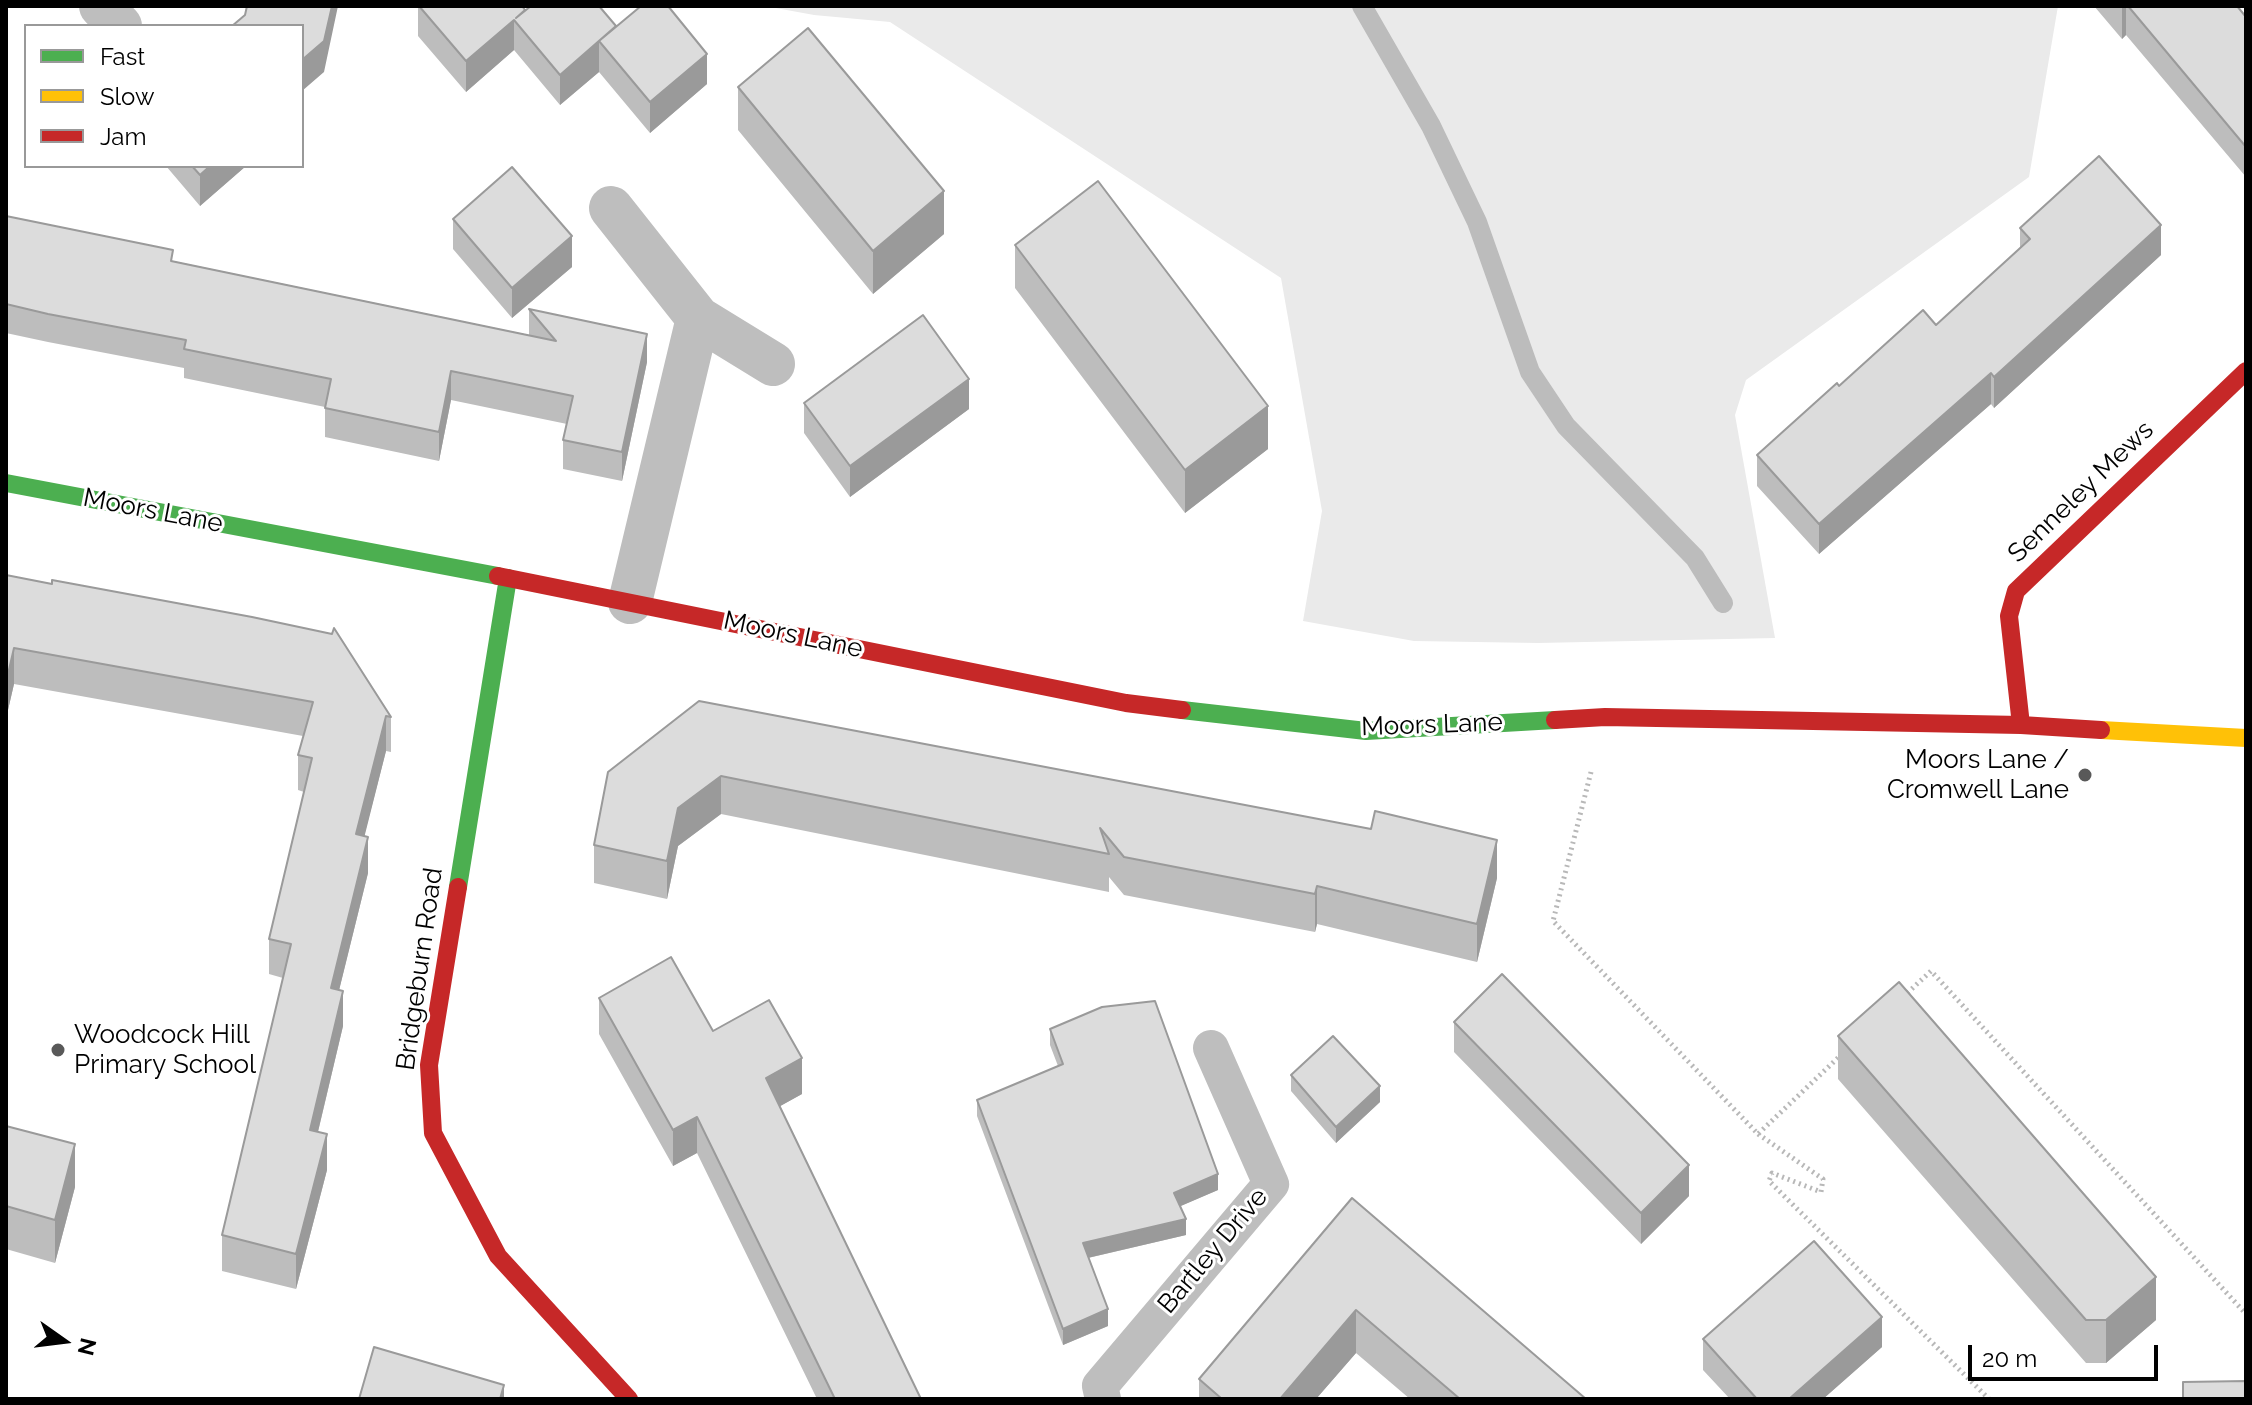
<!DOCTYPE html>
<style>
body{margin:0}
#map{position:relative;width:2252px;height:1405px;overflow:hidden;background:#fff;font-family:Raleway,sans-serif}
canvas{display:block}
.frame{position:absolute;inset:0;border:8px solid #000;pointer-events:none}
.legend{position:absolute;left:24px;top:24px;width:280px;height:144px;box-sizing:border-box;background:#fff;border:2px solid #999;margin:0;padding:10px 14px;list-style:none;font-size:24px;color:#000}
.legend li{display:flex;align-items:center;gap:16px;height:40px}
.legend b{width:40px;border:2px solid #999}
.north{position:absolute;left:24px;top:1301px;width:80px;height:80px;-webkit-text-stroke:6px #fff;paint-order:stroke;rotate:104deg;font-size:22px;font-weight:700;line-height:32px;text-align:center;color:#000}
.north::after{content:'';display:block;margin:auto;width:28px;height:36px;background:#000;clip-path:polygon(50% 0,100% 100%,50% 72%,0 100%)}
.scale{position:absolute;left:1968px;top:1345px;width:190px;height:36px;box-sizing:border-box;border:4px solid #000;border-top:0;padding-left:10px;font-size:24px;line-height:28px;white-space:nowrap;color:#000;-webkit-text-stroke:6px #fff;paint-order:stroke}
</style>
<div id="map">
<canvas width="2252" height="1405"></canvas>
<div class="frame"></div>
<ul class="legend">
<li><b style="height:10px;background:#4caf50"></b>Fast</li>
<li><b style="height:10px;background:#ffc107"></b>Slow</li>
<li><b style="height:10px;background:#c62828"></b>Jam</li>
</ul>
<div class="north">N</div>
<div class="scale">20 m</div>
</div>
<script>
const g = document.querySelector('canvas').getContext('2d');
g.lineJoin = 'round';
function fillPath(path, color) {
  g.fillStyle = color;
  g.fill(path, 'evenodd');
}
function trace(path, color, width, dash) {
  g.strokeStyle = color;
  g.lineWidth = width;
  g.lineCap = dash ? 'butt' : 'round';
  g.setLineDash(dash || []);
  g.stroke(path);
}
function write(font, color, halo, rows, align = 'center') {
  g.font = font + ' Raleway,sans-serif';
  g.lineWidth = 6;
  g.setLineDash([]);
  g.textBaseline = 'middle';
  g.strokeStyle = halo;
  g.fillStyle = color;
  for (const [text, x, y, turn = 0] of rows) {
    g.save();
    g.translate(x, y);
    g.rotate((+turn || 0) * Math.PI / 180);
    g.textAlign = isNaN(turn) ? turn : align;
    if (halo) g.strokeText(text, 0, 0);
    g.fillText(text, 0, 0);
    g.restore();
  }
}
fillPath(new Path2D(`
 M765,6H2058L2029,177L1746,380L1735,415L1775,638L1538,643L1414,641L1303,621L1322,511L1281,278L890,22L814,15Z`), '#eaeaea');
trace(new Path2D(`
 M1362,6L1431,126L1477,222L1530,372L1566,426L1695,558L1723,603`), '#bcbcbc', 20);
trace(new Path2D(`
 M1591,772L1553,921L1758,1134L1843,1053
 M1903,997L1931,971L2246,1314
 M1758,1134L1823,1179L1821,1192L1772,1173L1769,1181L1989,1399`), '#b8b8b8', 5, [2, 4]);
trace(new Path2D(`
 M1103,1399L1100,1386L1271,1184L1211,1048`), '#bebebe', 36);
trace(new Path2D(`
 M101,6L120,26
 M611,208L698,318L773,364
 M630,602L698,318`), '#bebebe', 44);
trace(new Path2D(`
 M6,483L498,576
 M1182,710L1366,731L1555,720
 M458,887L508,578`), '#4caf50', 18);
trace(new Path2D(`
 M2101,730L2246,738`), '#ffc107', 18);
trace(new Path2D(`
 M498,576L1126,703L1182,710
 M1555,720L1605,717L2021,725L2101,730
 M2021,725L2009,616L2016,591L2246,371
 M458,887L429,1065L433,1133L498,1256L629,1399`), '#c62828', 18);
fillPath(new Path2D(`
 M418,6L525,10L616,27L707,84L650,133L599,72L560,105L514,50L466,92L418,36Z
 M2094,6H2237L2246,17V177L2126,35L2122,39Z
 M738,87L944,234L873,294L738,130Z
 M166,166H246L200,206Z
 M6,216L173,261L529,335V309L647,362L622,481L563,469V440L567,424L451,400L439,461L325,437V407L184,378V368L48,342L6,333Z
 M453,219L572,267L512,318L453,249Z
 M2020,228L2161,255L1994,408L1991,404L1819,554L1757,486V455L1839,386L1936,325L2020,248Z
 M1015,245L1268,449L1185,513L1015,288Z
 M804,403L969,409L850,497L804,433Z
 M6,575L391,717V752L386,751L364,836L368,873L339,990L343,1026L318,1132L327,1170L296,1289L222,1271V1235L283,978L269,974V939L304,792L298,790V755L303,736L14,684L8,710H6Z
 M699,701L1497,878L1477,962L1317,924L1315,932L1124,895L1109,877V892L721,814L678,846L667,899L594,883V845Z
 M599,998L713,1031L802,1094L780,1106L921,1399H817L697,1153L673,1166L599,1034Z
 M1454,1022L1689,1196L1641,1244L1454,1052Z
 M1050,1029L1218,1190L1180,1206L1186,1235L1088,1258L1108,1326L1063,1345L977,1116V1100L1058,1066L1050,1045Z
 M1838,1036L2156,1320L2106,1363H2086L1838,1079Z
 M1291,1075L1380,1102L1336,1143L1291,1091Z
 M6,1126L75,1187L55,1263L6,1249Z
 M1352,1198L1586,1399H1410L1356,1353L1316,1399H1199V1379Z
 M1703,1339L1882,1347L1823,1399H1730L1703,1370Z`), '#bdbdbd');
fillPath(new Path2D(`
 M332,6H338L324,72L302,91V60Z
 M2124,6H2126V35L2122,39V8Z
 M514,20V50L466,92V61Z
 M599,41V72L560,105V75Z
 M707,54V84L650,133V102Z
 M210,166H246L200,206V175Z
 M944,191V234L873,294V251Z
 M2161,225V255L1994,408V377Z
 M572,236V267L512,318V288Z
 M647,334V362L622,481V452Z
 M451,371V400L439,461V432Z
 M1991,373V404L1819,554V524Z
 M969,379V409L850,497V466Z
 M1268,406V449L1185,513V470Z
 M14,648V684L8,710V674Z
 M386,716V751L356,870V834Z
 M721,776V814L678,846L667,899V861L678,808Z
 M368,837V873L331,1023V988Z
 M1497,840V878L1477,962V924Z
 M1317,886V924L1315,932V894Z
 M343,991V1026L310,1165V1130Z
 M802,1058V1094L766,1114V1078Z
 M1380,1086V1102L1336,1143V1127Z
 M697,1117V1153L673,1166V1130Z
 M327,1134V1170L296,1289V1254Z
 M75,1144V1187L55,1263V1220Z
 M1689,1165V1196L1641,1244V1213Z
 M1218,1174V1190L1174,1209V1193Z
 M1186,1219V1235L1083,1259V1243Z
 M2156,1277V1320L2106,1363V1320Z
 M1108,1309V1326L1063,1345V1329Z
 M1356,1310V1353L1316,1399H1280Z
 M1882,1317V1347L1823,1399H1789Z
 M504,1385V1399H500Z`), '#9a9a9a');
const building = new Path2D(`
 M247,6H332L324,41L302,60V26H232L245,15Z
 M419,6H522L525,10L516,18L531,6H599L616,26L560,75L514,20L466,61Z
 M641,6H668L707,54L650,102L599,41Z
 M2128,6H2237L2246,17V147Z
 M808,28L944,191L873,251L738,87Z
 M2099,156L2161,225L1994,377L1991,373L1819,524L1757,455L1837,383L1839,386L1923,310L1936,325L2030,239L2020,228Z
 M192,166H210L200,175Z
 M512,167L572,236L512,288L453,219Z
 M1098,181L1268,406L1185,470L1015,245Z
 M6,216L173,250L171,261L556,341L529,309L647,334L622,452L563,440L573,396L451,371L439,432L325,408L331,379L184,349L186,340L48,314L6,304Z
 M923,315L969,379L850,466L804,403Z
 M6,575L52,584V580L252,617L332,634L334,628L391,717L386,716L356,834L368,837L331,988L343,991L310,1130L327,1134L296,1254L222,1235L291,944L269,939L312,758L298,755L313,702L14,648L8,674H6Z
 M699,701L1371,829L1375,811L1497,840L1477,924L1317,886L1315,894L1124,857L1100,828L1109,854L721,776L678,808L667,861L594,845L608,772Z
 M671,957L713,1031L769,1000L802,1058L766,1078L921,1399H857L856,1398L854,1399H835L697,1117L673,1130L599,998Z
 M1502,974L1689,1165L1641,1213L1454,1022Z
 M1899,982L2156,1277L2106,1320H2086L1838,1036Z
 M1155,1001L1218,1174L1174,1193L1186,1219L1083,1243L1108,1309L1063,1329L977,1100L1063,1064L1050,1029L1102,1007Z
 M1333,1036L1380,1086L1336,1127L1291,1075Z
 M6,1126L75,1144L55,1220L6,1206Z
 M1352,1198L1586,1399H1460L1356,1310L1280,1399H1222L1199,1379Z
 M1814,1241L1882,1317L1789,1399H1757L1703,1339Z
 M374,1347L504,1385L500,1399H359Z
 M2246,1381V1399H2183V1382Z`);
fillPath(building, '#dcdcdc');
trace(building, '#9a9a9a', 2);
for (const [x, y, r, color] of [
 [2085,775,8,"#595959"],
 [58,1050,8,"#595959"]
]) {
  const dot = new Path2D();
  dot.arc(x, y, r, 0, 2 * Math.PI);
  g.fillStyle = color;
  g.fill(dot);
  trace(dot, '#fff', 3);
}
write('26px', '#000', '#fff', [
 ["Senneley Mews",2081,492,-44],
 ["Moors Lane",153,511,11],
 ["Moors Lane",793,635,12],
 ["Moors Lane",1432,725,-2],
 ["Bridgeburn Road",420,969,-82],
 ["Bartley Drive",1213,1251,-50]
]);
write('26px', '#000', '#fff', [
 ["Moors Lane /",2069,760],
 ["Cromwell Lane",2069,790],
 ["Woodcock Hill",74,1035,"left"],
 ["Primary School",74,1065,"left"]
], 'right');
</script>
